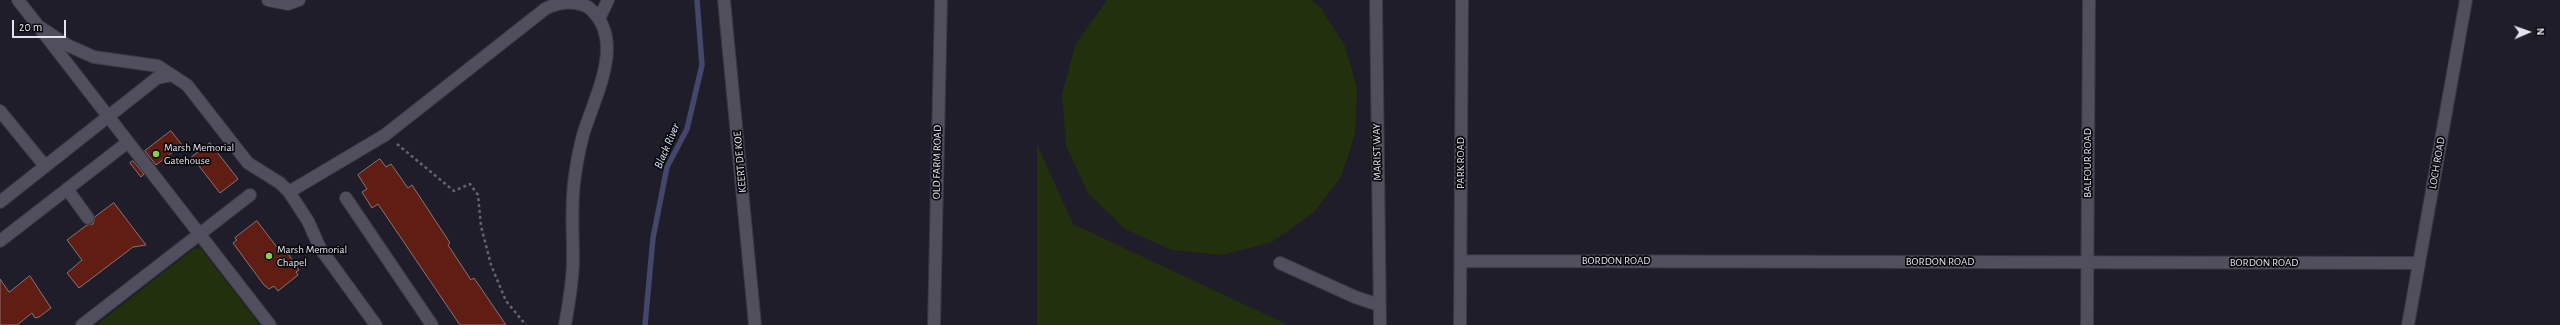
<!DOCTYPE html>
<style>
body{margin:0}
#map{position:relative;width:2560px;height:325px;overflow:hidden;background:#1f1d29;font-family:"Alegreya Sans",sans-serif}
canvas{display:block}
.north{position:absolute;left:2508px;top:12px;width:40px;height:40px;-webkit-text-stroke:3px #09080d;paint-order:stroke;rotate:88deg;font-size:11px;font-weight:700;line-height:16px;text-align:center;color:#e4e3ec}
.north::after{content:'';display:block;margin:auto;width:14px;height:18px;background:#e4e3ec;clip-path:polygon(50% 0,100% 100%,50% 72%,0 100%)}
.scale{position:absolute;left:12px;top:20px;width:54px;height:18px;box-sizing:border-box;border:2px solid #e4e3ec;border-top:0;padding-left:5px;font-size:12px;line-height:14px;white-space:nowrap;color:#e4e3ec;-webkit-text-stroke:3px #09080d;paint-order:stroke}
</style>
<div id="map">
<canvas width="2560" height="325"></canvas>
<div class="north">N</div>
<div class="scale">20 m</div>
</div>
<script>
const g = document.querySelector('canvas').getContext('2d');
g.lineJoin = 'round';
function fillPath(path, color) {
  g.fillStyle = color;
  g.fill(path, 'evenodd');
}
function trace(path, color, width, dash) {
  g.strokeStyle = color;
  g.lineWidth = width;
  g.lineCap = dash ? 'butt' : 'round';
  g.setLineDash(dash || []);
  g.stroke(path);
}
function write(font, color, halo, rows, align = 'center') {
  g.font = font + ' "Alegreya Sans",sans-serif';
  g.lineWidth = 3.5;
  g.setLineDash([]);
  g.textBaseline = 'middle';
  g.strokeStyle = halo;
  g.fillStyle = color;
  for (const [text, x, y, turn = 0] of rows) {
    g.save();
    g.translate(x, y);
    g.rotate((+turn || 0) * Math.PI / 180);
    g.textAlign = isNaN(turn) ? turn : align;
    if (halo) g.strokeText(text, 0, 0);
    g.fillText(text, 0, 0);
    g.restore();
  }
}
fillPath(new Path2D(`
 M1107,0H1311L1321,8L1345,46L1357,89L1355,134L1341,177L1314,212L1272,242L1222,255L1171,250L1125,229L1088,193L1066,146L1062,95L1075,45Z
 M1037,144L1073,224L1288,325H1037Z
 M195,248L201,249L260,325H96Z`), '#22300d');
trace(new Path2D(`
 M645,325L653,238L667,167L687,129L702,65L697,0`), '#44466c', 5.5);
const building = new Path2D(`
 M171,131L182,145L156,165L145,151Z
 M210,143L238,179L220,193L192,157Z
 M380,159L386,167L391,164L408,188L412,185L450,243L448,245L471,280L474,278L506,325H460L378,204L372,208L362,192L367,189L358,175Z
 M133,161L144,174L141,177L130,163Z
 M114,203L146,245L133,247L79,288L67,273L82,260L67,240L87,225L93,224L95,217Z
 M257,221L279,250L283,246L299,270L296,272L298,275L278,291L274,286L269,289L264,285L233,243L237,240L235,238Z
 M30,276L51,308L39,317L35,318L32,313L17,325H0V279L9,292Z`);
fillPath(building, '#601d14');
trace(building, '#897673', 1);
const street = new Path2D(`
 M18,0L270,325
 M268,0L288,4L299,0
 M724,0L755,325
 M1376,0L1380,325
 M599,19L608,0
 M37,25L67,45L94,57L158,66L187,85L248,163L280,183L289,192L385,135L545,9C558,2 575,0 588,7C628,39 594,97 583,135C579,150 576,167 574,183C571,208 573,233 573,259C573,281 569,303 565,325
 M0,111L45,166
 M67,189L88,218
 M289,192L308,221L320,248L376,325
 M346,198L432,325
 M0,202L157,78L172,75
 M0,241L128,142
 M1461,261L2419,263
 M1280,263L1355,297L1379,305
 M82,325L250,195
 M934,325L941,0
 M1460,325L1462,0
 M2087,325L2089,0
 M2408,325L2466,0`);
trace(street, '#393741', 14);
trace(new Path2D(`
 M397,144L454,191L470,184L478,195L481,226L491,265L506,301L526,325`), '#64636e', 2.5, [3, 3]);
trace(street, '#514f5d', 12);
for (const [x, y, r, color] of [
 [156,154,4,"#84d04e"],
 [269,256,4,"#84d04e"]
]) {
  const dot = new Path2D();
  dot.arc(x, y, r, 0, 2 * Math.PI);
  g.fillStyle = color;
  g.fill(dot);
  trace(dot, '#09080d', 1.5);
}
write('11px', '#e4e3ec', '#09080d', [
 ["Marsh Memorial",164,148],
 ["Gatehouse",164,161],
 ["Marsh Memorial",277,250],
 ["Chapel",277,263]
], 'left');
write('11px', '#e4e3ec', '#09080d', [
 ["MARIST WAY",1377,152,-91],
 ["KEERT DE KOE",740,162,-95],
 ["OLD FARM ROAD",937,162,-89],
 ["PARK ROAD",1461,163,-90],
 ["BALFOUR ROAD",2088,163,-90],
 ["LOCH ROAD",2437,163,-80],
 ["BORDON ROAD",1616,261],
 ["BORDON ROAD",1940,262],
 ["BORDON ROAD",2264,263]
]);
write('italic 12px', '#dae4f5', '#09080d', [
 ["Black River",667,146,-67]
]);
</script>
